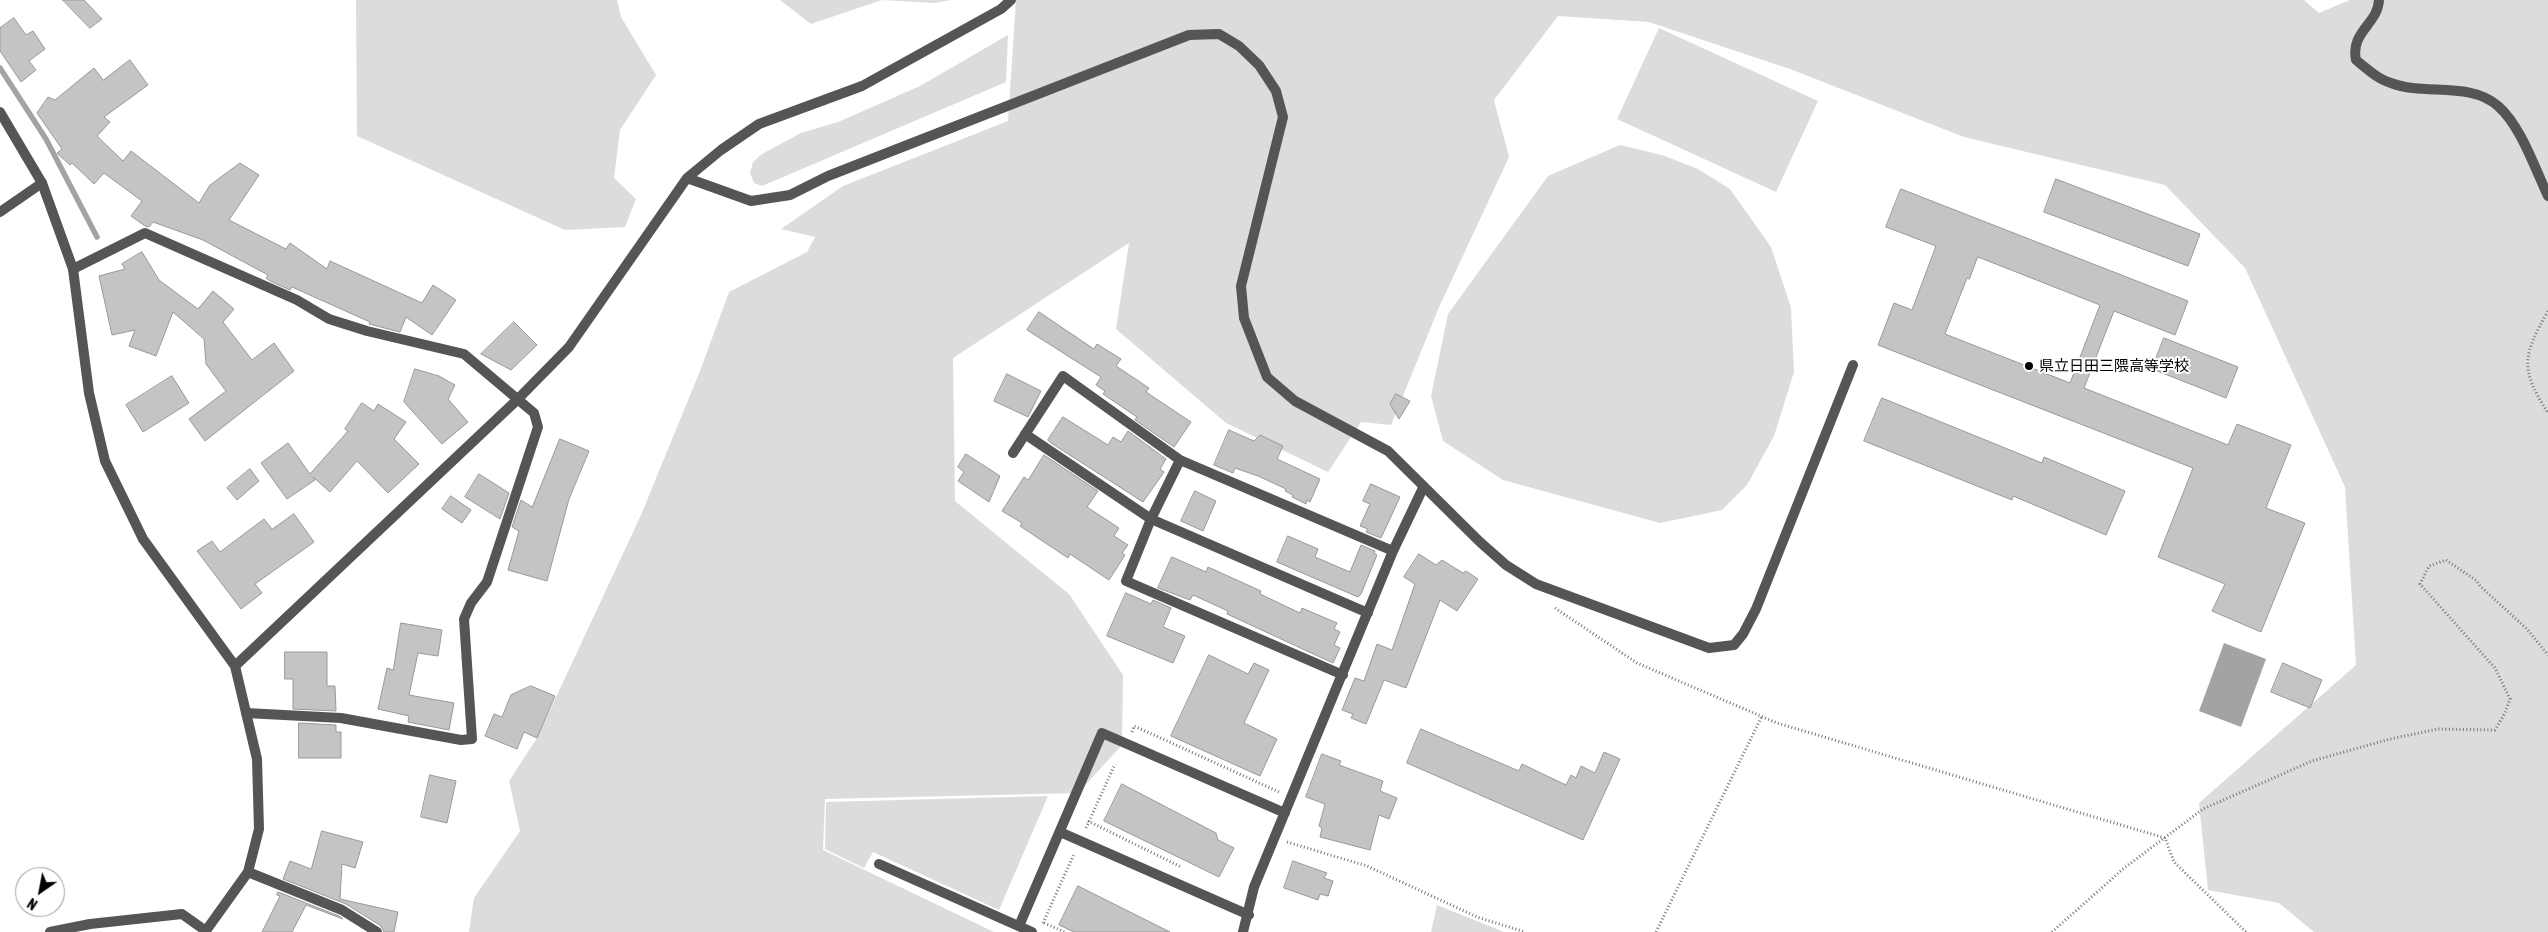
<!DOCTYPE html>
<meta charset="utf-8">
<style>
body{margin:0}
#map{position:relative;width:2548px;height:932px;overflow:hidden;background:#fff;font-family:"Asap Condensed",sans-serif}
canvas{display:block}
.north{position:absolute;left:15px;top:867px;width:50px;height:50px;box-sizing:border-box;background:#fff;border:1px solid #999;border-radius:50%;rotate:213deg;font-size:14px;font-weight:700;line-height:20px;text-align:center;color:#000}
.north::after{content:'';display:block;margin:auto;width:18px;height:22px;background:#000;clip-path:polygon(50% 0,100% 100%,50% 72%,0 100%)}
</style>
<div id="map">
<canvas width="2548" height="932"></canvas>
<div class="north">N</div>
</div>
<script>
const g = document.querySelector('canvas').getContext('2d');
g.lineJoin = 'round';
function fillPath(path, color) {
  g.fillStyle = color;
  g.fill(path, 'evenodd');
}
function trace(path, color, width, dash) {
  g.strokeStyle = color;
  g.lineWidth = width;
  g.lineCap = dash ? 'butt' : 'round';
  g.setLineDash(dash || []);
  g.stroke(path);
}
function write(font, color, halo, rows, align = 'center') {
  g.font = font + ' "Asap Condensed","Noto Sans JP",sans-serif';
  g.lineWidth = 4;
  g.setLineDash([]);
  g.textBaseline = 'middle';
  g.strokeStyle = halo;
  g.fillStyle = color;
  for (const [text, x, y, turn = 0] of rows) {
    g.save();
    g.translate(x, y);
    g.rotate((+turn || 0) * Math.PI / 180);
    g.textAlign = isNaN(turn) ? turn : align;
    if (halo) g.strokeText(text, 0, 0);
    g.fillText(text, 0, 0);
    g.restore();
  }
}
fillPath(new Path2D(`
 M356,0H617L621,17L656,75L620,130L614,178L636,199L625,227L565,230L357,136Z
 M780,0H951L935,3L882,0L811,24Z
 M1016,0H2304L2319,13L2350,0H2548V932H2314L2279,903L2208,890L2199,803L2356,665L2345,487L2245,268L2165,185L1964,137L1790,69L1649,22L1558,16L1494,100L1509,157L1440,305L1391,425L1361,422L1328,472L1226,423L1116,329L1129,243L953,358L955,501L1069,594L1123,675L1122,745L1078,793L825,799L823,850L994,932H469L474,898L520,831L509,781L537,738L641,515L700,371L729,292L807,252L815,237L781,229L843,186L1008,121Z
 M1659,28L1818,101L1776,192L1617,119Z
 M1008,35L1006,82L762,186L754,183L750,173L753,162L762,154L801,133L838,122L920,86Z
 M1620,145L1662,155L1698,169L1730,189L1771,247L1791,308L1794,372L1774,436L1747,485L1722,510L1660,523L1503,480L1443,441L1431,396L1448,314L1548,176Z
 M1048,796L999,910L873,852L864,868L825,849L826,802Z
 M1437,905L1504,932H1431Z`), '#dcdcdc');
fillPath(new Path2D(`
 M2224,643L2266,659L2241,727L2199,711Z`), '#a3a3a3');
trace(new Path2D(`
 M0,68L46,139L97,237`), '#a3a3a3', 5.5);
const building = new Path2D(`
 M63,0H84L102,19L90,28Z
 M14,18L26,35L33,31L45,49L29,61L36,70L21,82L0,51V28Z
 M130,60L148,85L104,117L110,122L97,136L123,161L131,151L199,203L210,185L240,163L259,175L229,220L286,249L290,243L327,269L330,261L422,303L433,285L456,300L432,335L406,317L400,332L369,324L370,322L292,287L290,290L270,281L266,278L268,275L203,240L153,222L149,227L145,226L131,216L142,201L104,173L94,184L72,163L70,165L57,153L62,149L37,113L48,97L55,100L94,68L103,80Z
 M2056,179L2200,234L2188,266L2044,212Z
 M1901,189L2188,301L2175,335L2114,311L2084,388L2228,445L2237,424L2291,445L2266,508L2305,523L2261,632L2212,611L2225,584L2158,557L2193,468L1878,345L1894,303L1912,310L1936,246L1886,227ZM1978,257L2100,305L2070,383L1945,334L1967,278L1969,279Z
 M142,252L159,280L198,309L213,291L234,309L223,322L252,360L274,343L294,371L205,441L189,419L226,391L206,364L204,339L173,312L156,356L129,346L135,330L112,335L99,276L125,269L122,264Z
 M1039,312L1094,349L1097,344L1121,359L1116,366L1149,388L1146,392L1191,422L1174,447L1135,420L1137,417L1103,394L1105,391L1096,385L1101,377L1027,330Z
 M514,322L537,345L511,370L481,354Z
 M2164,338L2238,367L2226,398L2152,369Z
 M415,369L439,376L455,385L448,399L468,422L442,444L404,402Z
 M1007,374L1041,391L1028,417L994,401Z
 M172,376L189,403L143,432L126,405Z
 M1396,394L1410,401L1399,419L1390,404Z
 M1882,398L2042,463L2044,457L2125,491L2106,535L2013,496L2012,500L1864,441Z
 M362,403L374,411L378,404L406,422L394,439L419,464L388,493L357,461L330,492L313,477L315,480L287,499L261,463L288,443L310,474L348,431L345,429Z
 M1063,417L1108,445L1113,437L1121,442L1128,431L1166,459L1160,469L1164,472L1143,502L1051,443L1048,440Z
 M1229,430L1254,441L1260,435L1283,446L1277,459L1320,479L1310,502L1307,500L1306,504L1292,497L1293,495L1285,491L1286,489L1258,476L1235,468L1233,473L1214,465Z
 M560,439L589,451L569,499L547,581L508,570L519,531L512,527L521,500L532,507Z
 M966,454L1000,476L989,502L958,481L964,472L958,467Z
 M1044,455L1098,491L1087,507L1119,528L1114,536L1128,545L1122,553L1125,555L1109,580L1070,554L1068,558L1020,526L1022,523L1002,511L1024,477L1028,480Z
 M250,469L259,481L237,500L227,488Z
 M479,474L509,493L500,519L465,497Z
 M1371,484L1400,497L1381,538L1366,532L1368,529L1360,526L1370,504L1363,501Z
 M1195,491L1216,501L1203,531L1181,521Z
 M451,496L471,510L462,523L442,509Z
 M294,514L314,542L255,584L262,593L241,609L197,551L212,541L220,552L264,519L272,529Z
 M1288,536L1318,549L1315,557L1350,572L1361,545L1375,551L1374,553L1377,555L1361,594L1358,597L1277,562Z
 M1419,554L1436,565L1442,560L1463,573L1466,571L1478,579L1457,611L1440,600L1406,688L1384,680L1366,724L1351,718L1353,714L1342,710L1355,678L1364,681L1377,644L1392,650L1415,584L1404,577Z
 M1172,557L1206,572L1208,567L1261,591L1260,594L1300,613L1302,608L1337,623L1334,629L1340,632L1334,645L1340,648L1333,663L1227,614L1228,611L1193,595L1190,600L1158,588Z
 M1126,593L1151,604L1153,600L1171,608L1163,627L1185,636L1173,663L1107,636Z
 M401,623L442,630L438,656L418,653L409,695L454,703L449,730L408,722L409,716L378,709L387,668L393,670Z
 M285,652H327V686H335L336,711L293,709V679H285Z
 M1209,655L1248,674L1254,663L1269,670L1244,723L1277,739L1260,776L1171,736Z
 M2283,663L2322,680L2310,708L2271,692Z
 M531,686L555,696L537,738L524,732L517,749L485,736L494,714L502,717L511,695Z
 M299,723L336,725V732H341V758H299Z
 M1421,729L1519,771L1522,764L1566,785L1571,775L1576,778L1581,766L1595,773L1604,752L1620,759L1583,840L1407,763Z
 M1322,754L1341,761L1339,765L1383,781L1380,791L1397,798L1389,819L1379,815L1370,850L1320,837L1322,828L1319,826L1325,804L1306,797Z
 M430,775L456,781L447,823L421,817Z
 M1122,784L1216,833L1218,840L1234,848L1219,877L1104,821Z
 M322,831L363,842L355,868L342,864L340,899L398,912L394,932H384L381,926L346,904L283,879L290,861L311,869Z
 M1293,861L1327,873L1324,878L1333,881L1328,896L1320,894L1318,900L1284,888Z
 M1078,886L1170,932H1074L1059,925Z
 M278,892L339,916L343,919L306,905L292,932H262L280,896L277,895Z`);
fillPath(building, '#c4c4c4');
trace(building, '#999', 1);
trace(new Path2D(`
 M2548,311C2523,356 2519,368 2548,413
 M1555,608L1637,663L1777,723L2165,838L2174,862L2246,932
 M1132,732L1134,726L1279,792
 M1088,821L1181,867
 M1086,828L1115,764
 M1287,842L1367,866L1477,917L1525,932
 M1043,923L1074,854
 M1044,923L1065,932
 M1656,932L1762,716
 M2052,932L2123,869L2203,809L2312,761L2390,739L2438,729L2495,730L2505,713L2510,699L2495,668L2420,584L2429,566L2446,560L2477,581L2480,586L2527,629L2548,655`), '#777', 3, [1, 2.5]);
trace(new Path2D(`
 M2379,0C2378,24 2350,32 2356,60C2367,69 2378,79 2391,83C2424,96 2470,81 2498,106C2521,126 2535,169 2548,196
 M0,212L42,183
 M73,269L145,233L297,300L329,319L367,331L464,354L534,413L538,427L487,582L471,603L464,619L472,739L461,740L341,718L246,713
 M1025,434L1151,519L1368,613
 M1013,453L1063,376L1180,460L1393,551
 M1180,460L1151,519L1126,581L1343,675
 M1060,832L1249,915
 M879,864L1032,932
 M248,872L342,910L377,932
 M1019,926L1102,733L1285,813
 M50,932L90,924L182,914L206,931
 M1243,932L1254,887L1393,551L1423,488`), '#555', 10);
trace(new Path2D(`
 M0,112L42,183L73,269L89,393L105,461L143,539L235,666L257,759L259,829L248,872L205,932
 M687,178L751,201L790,195L828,176L1189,35L1219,34L1239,46L1259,65L1276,91L1283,117L1241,286L1244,318L1267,377L1295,401L1388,451L1480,542L1506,565L1536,584L1709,648L1734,645L1743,634L1756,609L1853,365
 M235,666L517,400L569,347L687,178L721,150L759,124L862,86L1001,9L1011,0`), '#555', 10);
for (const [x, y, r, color] of [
 [2029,366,5,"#000"]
]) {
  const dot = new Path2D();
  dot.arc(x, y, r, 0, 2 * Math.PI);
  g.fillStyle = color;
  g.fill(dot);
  trace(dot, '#fff', 2);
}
write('15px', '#000', '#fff', [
 ["県立日田三隈高等学校",2039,366]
], 'left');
</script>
